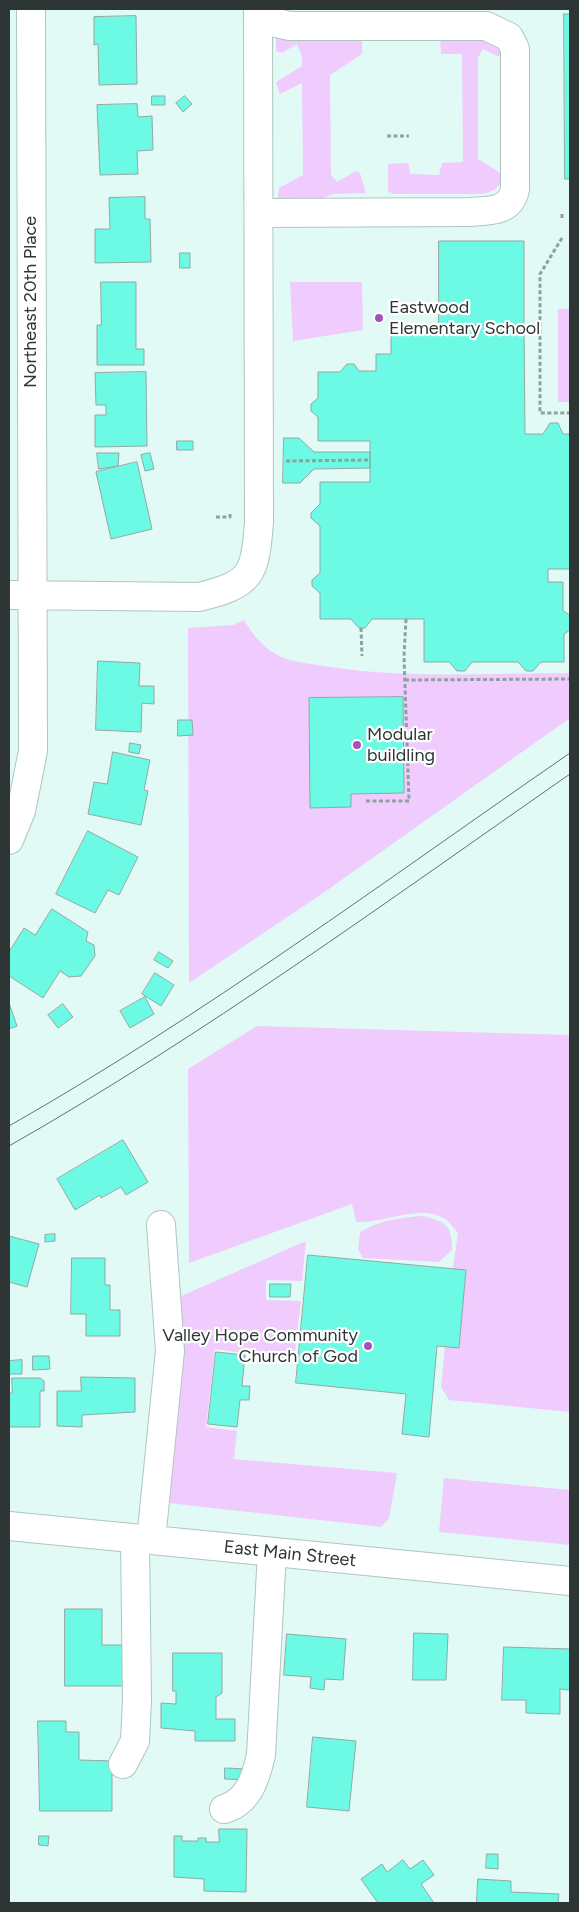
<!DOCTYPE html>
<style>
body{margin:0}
#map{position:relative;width:579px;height:1912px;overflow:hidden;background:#e2faf5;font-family:Figtree,sans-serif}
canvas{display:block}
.frame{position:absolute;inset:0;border:10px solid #2d3634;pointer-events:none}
</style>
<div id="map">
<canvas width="579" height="1912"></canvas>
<div class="frame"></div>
</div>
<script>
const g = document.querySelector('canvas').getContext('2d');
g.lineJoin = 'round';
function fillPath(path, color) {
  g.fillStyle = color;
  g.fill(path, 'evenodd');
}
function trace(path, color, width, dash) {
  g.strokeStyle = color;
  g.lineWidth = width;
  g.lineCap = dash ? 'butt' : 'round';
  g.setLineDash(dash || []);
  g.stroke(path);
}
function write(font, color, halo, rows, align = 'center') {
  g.font = font + ' Figtree,sans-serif';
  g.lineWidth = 4.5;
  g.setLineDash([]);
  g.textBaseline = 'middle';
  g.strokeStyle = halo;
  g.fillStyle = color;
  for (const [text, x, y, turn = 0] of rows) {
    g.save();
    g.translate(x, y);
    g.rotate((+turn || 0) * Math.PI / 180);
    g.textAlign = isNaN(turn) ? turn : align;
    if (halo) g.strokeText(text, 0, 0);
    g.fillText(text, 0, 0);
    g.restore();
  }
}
fillPath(new Path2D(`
 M276,30L365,33L362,42V54L330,75L331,175L337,182L356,171L360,173L366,193L333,194L319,200L277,204L279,188L303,175L302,83L280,94L276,82L302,66V56L297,44L282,53L276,51Z
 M476,30L499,44L503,56H497L483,49L478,58V159L502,174L503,182L494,190L484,194H393L388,191V164L407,163L409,165L410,174L439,175L442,163L463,162L462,54H441L440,35Z
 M290,282H362L363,330L293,341Z
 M558,309H570V402H558Z
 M244,620C253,635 264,649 281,657C296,663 314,664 330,667C409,679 491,673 570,673V718L326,891L189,983L188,628L233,625Z
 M257,1026L570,1035V1412L449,1400L441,1387L445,1346L459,1347L466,1270L453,1269L458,1233C454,1229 450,1222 445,1219C420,1203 383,1224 356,1222L352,1204L189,1263L188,1069Z
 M423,1216C446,1222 452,1225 452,1250L439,1262L363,1258L358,1249L360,1232C378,1221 402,1217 423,1216Z
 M306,1241L302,1281L266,1280V1300L301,1301L294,1360L215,1349L206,1427L237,1431L234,1459L397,1473L389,1518L381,1527L169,1503L179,1297Z
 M444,1478L570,1490V1545L439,1532Z`), '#f0ccfe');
const building = new Path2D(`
 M564,14H570V179H565Z
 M136,16L137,84L99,85L98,44L94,45V17Z
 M152,96H165V105H152Z
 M185,96L192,104L183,112L176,103Z
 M137,104L138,117L152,116L153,150L137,151L138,174L100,175L97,105Z
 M145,197V219H150L151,262L95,263V229H110L109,198Z
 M439,241H524V325L439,326Z
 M180,253H190V268H180Z
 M101,282H136V349H144V365H97V325H101Z
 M524,325L525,434H543L550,423H558L563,434H570V569H548V582H563V611L570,615V630L564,634V662H541L533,671H526L518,662H472L465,671H457L449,662H424V619H372L365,628H359L351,619H320V593L312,586V580L320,573V526L311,518V513L320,504V482H370V441H318V417L311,411V404L318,398V372H340L347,364H354L359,371H376V354H391V326Z
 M146,372L147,446L95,447V415H106V405H96L95,373Z
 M284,438H299L314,452H370V468L314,469L300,483H283Z
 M177,441H193V450H177Z
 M97,453H119L118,466L99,469Z
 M150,453L154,469L145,471L141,455Z
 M137,462L152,529L111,539L96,472Z
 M98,661L140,663L139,686H154V704L142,703L141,732L96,730Z
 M403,697L404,793L351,794V807L310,808L309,698Z
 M178,720H192L193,735L178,736Z
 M130,743L141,745L139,754L129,752Z
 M113,752L150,760L144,790L148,791L141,825L88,814L94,782L107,784Z
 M88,831L138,857L119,895L108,890L95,913L56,894Z
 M52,909L88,932L86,941L94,945L95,956L81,976L69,977L60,971L43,998L9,976V952L24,928L35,935Z
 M159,952L173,961L168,968L154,960Z
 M155,973L174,985L161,1006L142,994Z
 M145,997L154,1014L130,1028L120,1011Z
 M9,1003L17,1026L9,1029Z
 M63,1004L73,1017L58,1028L48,1015Z
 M123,1140L148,1182L126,1195L121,1187L101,1198L100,1195L75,1210L57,1179Z
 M55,1234V1241L45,1242V1235Z
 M9,1236L39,1244L27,1287L9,1282Z
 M308,1255L466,1270L459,1348L437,1346L429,1437L402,1434L406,1394L296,1383Z
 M72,1258H105V1285H110V1310H120V1336H86V1314H71Z
 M270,1284H291L290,1297H270Z
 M216,1352L245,1355L242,1386H250L249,1400H240L237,1427L208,1424Z
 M33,1356H49L50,1369L33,1370Z
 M22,1360V1374H9V1361Z
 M81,1377L135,1378V1412L82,1415V1427L57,1426V1391H81Z
 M12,1378H40L44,1381V1391H40V1427H9V1393H12Z
 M65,1609H102V1645H125V1686H65Z
 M414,1633L448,1634L446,1680H413Z
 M287,1634L346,1639L343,1680L325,1679L324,1690L310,1688L311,1677L284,1675Z
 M504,1647L570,1649V1690L560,1689V1714L526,1713V1700H502Z
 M173,1653H222V1693L216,1697V1719H235V1741H195V1731L161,1728V1703L176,1704V1691H173Z
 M38,1721H66V1732H79V1760L112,1761V1811H40Z
 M313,1737L356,1741L349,1811L307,1807Z
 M225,1768L248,1769V1780L225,1779Z
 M219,1829H247L246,1892L204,1891V1879L174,1877V1836H182V1841H198V1838H206V1842H219Z
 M39,1836H49L48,1846L39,1845Z
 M487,1854H498V1869L486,1868Z
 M403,1860L410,1869L423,1860L434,1875L421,1884L434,1903H378L361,1879L382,1864L387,1872Z
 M478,1879L511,1881V1892L559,1894L558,1903H477Z`);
fillPath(building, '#6cfae4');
trace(building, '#92a8a4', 1);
const minor = new Path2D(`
 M258,19L290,26H486L509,37L515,49V189C511,212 489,211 469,212L260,213
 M9,595L199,597C252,584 255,575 259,522L258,9
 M9,840L21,811L33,751L31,9
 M151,1540L170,1351L161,1225
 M123,1764L135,1741L137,1701L135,1539
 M224,1809C249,1802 256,1777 261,1755L272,1552`);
const major = new Path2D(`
 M9,1526L570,1581`);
trace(minor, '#afc5c0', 30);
trace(major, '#afc5c0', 30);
trace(new Path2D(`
 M387,136H409
 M562,214V220
 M562,238L540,274V413H570
 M286,461L370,460
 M216,517H230V513
 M361,628L362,656
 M405,680L570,679
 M366,801H409L404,656L406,619`), '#8fa09d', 3, [4, 2.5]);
trace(minor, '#fff', 28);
trace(major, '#fff', 28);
trace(new Path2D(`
 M9,1126C204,1015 386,880 570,753
 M9,1146C204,1035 386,902 570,774`), '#62706d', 1);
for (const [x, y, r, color] of [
 [379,318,5,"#a451bf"],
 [357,745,5,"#a451bf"],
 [368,1346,5,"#a451bf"]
]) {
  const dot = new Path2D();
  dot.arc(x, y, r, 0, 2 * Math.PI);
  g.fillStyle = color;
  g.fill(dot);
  trace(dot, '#fff', 2);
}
write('18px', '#2d3634', '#fff', [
 ["Northeast 20th Place",31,302,-90],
 ["East Main Street",290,1554,6]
]);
write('18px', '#2d3634', '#fff', [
 ["Eastwood",389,308],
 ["Elementary School",389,329],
 ["Modular",367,735],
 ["buildling",367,756],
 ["Valley Hope Community",358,1336,"right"],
 ["Church of God",358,1357,"right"]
], 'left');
</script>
